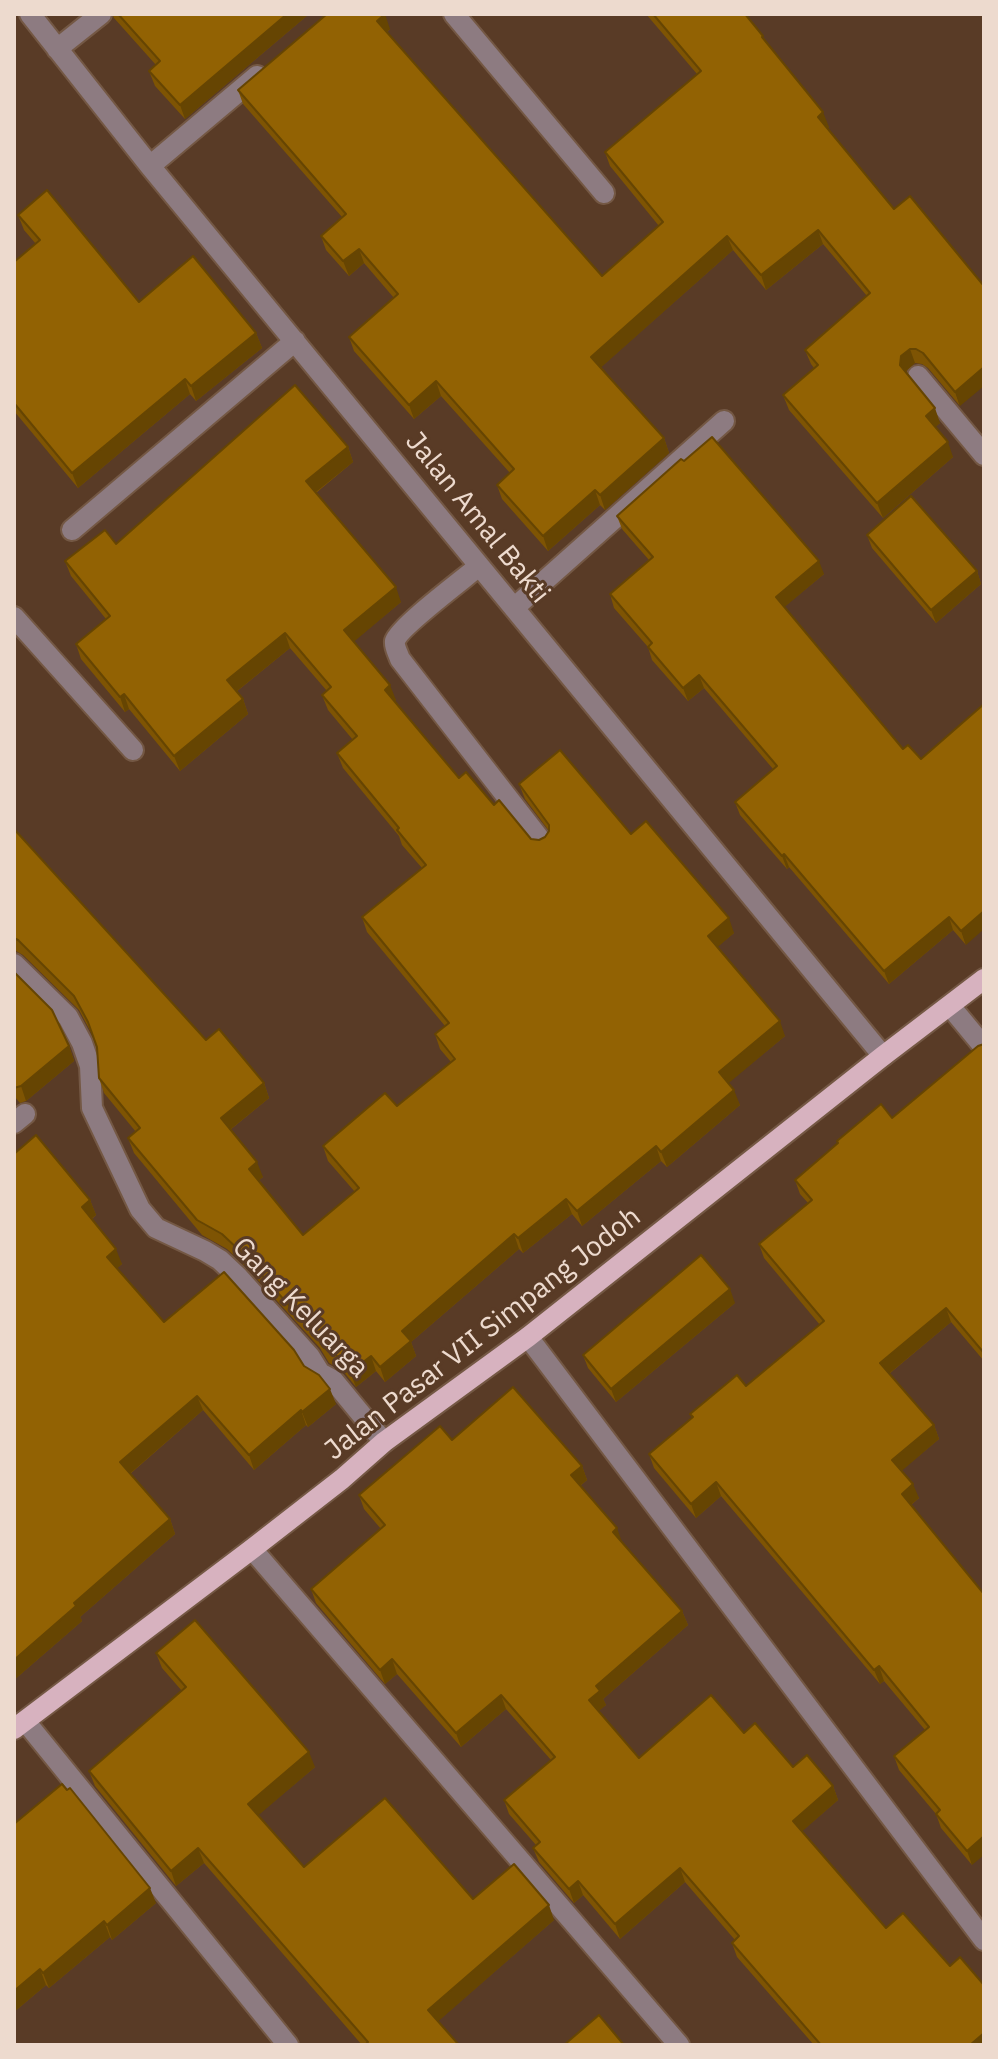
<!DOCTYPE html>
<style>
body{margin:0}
#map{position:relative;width:998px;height:2059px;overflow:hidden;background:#593b26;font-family:"IBM Plex Sans",sans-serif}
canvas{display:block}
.frame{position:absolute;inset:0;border:16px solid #eddace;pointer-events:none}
</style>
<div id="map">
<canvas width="998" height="2059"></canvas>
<div class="frame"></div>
</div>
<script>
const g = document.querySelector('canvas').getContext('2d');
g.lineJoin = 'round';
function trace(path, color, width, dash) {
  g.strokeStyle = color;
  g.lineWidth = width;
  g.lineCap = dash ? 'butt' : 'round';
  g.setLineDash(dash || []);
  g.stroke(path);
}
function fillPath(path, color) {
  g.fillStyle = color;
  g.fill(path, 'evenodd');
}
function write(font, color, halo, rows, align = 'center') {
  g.font = font + ' "IBM Plex Sans",sans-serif';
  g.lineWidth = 6;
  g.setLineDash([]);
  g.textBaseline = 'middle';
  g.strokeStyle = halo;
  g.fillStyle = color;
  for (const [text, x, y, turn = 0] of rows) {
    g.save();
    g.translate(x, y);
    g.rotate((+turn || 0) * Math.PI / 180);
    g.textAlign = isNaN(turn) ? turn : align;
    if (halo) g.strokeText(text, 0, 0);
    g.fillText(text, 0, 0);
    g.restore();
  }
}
const minor = new Path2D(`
 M30,14L150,166L883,1056
 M454,14L604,193
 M57,49L101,14
 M150,166L257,76
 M918,376L984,455
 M72,530L295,341
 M479,566C465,578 399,627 395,641C394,647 398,653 400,659L542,842
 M514,608L724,421
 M14,617L133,750
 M14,964L68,1017L82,1043L90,1066L92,1108L140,1209L156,1228L205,1251L220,1260L237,1276L310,1357L320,1373L333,1380L384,1442
 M950,1006L984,1047
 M14,1123L25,1114
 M528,1337L984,1940
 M252,1549L679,2045
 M25,1721L288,2045`);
const major = new Path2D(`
 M14,1729L252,1549L342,1479L384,1442L528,1337L883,1056L984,979`);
trace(minor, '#745844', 24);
trace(major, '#745844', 24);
trace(minor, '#8d7b81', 20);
trace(major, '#d7b2bf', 20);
fillPath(new Path2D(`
 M112,14H309L185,119L155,86L149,71L156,65L114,18Z
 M646,14H745L829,127L827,128L894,209L960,406L928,368L922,364L915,363L906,371L940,423L935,427L953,457L883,518L789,410L783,395L814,368L811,364L805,350L867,296L823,244L766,290L733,250L601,367L664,438L669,453L605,510L600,505L548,551L502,499L497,485L510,473L441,396L414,419L354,351L349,337L394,298L364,263L349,276L326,250L321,236L342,217L243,104L238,90L390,29L387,32L602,276L659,226L610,166L605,152L697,74Z
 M18,215L139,302L256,333L262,348L196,401L190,394L78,488L14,411V262L36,244L24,230Z
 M348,447L353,462L316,493L401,602L354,641L396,700L394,701L459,778L494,805L531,839L539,840L545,837L549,831L525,799L519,784L631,834L734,933L717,947L785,1036L728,1083L740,1105L667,1167L661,1161L582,1226L572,1214L523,1253L519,1249L411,1342L416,1356L385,1382L376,1371L356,1387L343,1371L329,1363L320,1348L246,1267L227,1249L202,1235L134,1153L128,1138L136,1132L104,1093L99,1078L97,1047L93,1036L79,1010L23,955L16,951L14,952V829L206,1040L264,1083L269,1098L230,1130L263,1177L258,1181L303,1235L355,1192L328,1161L323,1146L397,1106L451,1062L440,1049L435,1034L445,1026L367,932L362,917L422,868L402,845L399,836L343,768L337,753L353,740L328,710L322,695L327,691L290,648L236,692L243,699L248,714L180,771L129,709L125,712L81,659L76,644L106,619L71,576L65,561L116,544Z
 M617,516L824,574L784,607L903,749L966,945L953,930L889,984L789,867L787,869L740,815L735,802L773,769L704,688L688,701L652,660L648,647L614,608L610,594L649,560L622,529Z
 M867,535L977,571L981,584L936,623L872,548Z
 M14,972L69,1046L74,1061L26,1101L20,1103L14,1096Z
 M984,1044V1361L951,1322L889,1374L934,1425L939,1439L902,1470L919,1498L911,1505L972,1865L941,1828L936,1814L899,1770L894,1756L925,1730L884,1681L880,1684L721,1496L696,1518L654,1468L649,1454L692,1418L690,1414L746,1386L820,1325L764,1258L759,1244L808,1203L800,1194L795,1180L838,1144L837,1141L892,1118Z
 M90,1200L96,1215L92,1219L122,1264L117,1268L164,1322L304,1366L336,1404L308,1427L306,1425L254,1470L203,1410L130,1474L170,1519L175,1534L80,1617L82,1621L14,1680Z
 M735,1303L616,1402L588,1368L583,1355Z
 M452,1440L582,1466L587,1480L580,1486L622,1542L682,1611L688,1625L603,1699L606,1705L598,1711L639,1758L744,1733L793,1767L833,1786L838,1800L802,1831L984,2045H814L737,1957L732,1943L735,1940L685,1882L620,1939L583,1895L574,1903L539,1862L533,1848L536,1845L509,1814L504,1800L551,1760L506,1709L461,1747L397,1674L385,1684L316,1603L311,1589L381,1529L364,1509L359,1495Z
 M156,1653L315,1767L258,1815L304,1867L473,1899L554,1920L438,2021L459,2045H362L204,1863L176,1886L95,1786L89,1771L182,1691L162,1668Z
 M14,1824L156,1903L112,1940L110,1937L49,1988L46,1985L14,2012Z`), '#7e5403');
fillPath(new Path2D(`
 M287,14H309L185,119L180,105Z
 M385,14L390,29L383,35L377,21Z
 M823,112L829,127L823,131L818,117Z
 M818,230L823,244L766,290L761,275Z
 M727,236L733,250L597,371L591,357Z
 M359,249L364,263L349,276L343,261Z
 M256,333L262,348L196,401L191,386Z
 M910,349L915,363L906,371L905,379L900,365L901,356Z
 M984,367V386L960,406L955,392Z
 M185,379L190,394L78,488L72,473Z
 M436,381L441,396L414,419L409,405Z
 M935,408L940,423L931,431L926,416Z
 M664,438L669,453L605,510L600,495Z
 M948,442L953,457L883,518L877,503Z
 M348,447L353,462L311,496L306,481Z
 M595,490L600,505L548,551L543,536Z
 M819,561L824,574L781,610L776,597Z
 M977,571L981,584L936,623L931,610Z
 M396,587L401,602L350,645L344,630Z
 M285,633L290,648L232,695L227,680Z
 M699,675L704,688L688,701L683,688Z
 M390,685L396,700L390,705L385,690Z
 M124,694L129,709L125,712L120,697Z
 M243,699L248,714L180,771L174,756Z
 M784,854L789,867L787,869L782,856Z
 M984,911V929L966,945L961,931Z
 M949,917L953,930L889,984L884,971Z
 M729,918L734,933L713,951L708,936Z
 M780,1021L785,1036L724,1087L719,1072Z
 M69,1046L74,1061L26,1101L21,1086Z
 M264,1083L269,1098L226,1133L221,1118Z
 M734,1090L740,1105L667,1167L661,1152Z
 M656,1146L661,1161L582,1226L577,1211Z
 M257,1162L263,1177L254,1184L249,1169Z
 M566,1199L572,1214L523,1253L518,1238Z
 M90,1200L96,1215L87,1222L82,1207Z
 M514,1234L519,1249L411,1342L416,1356L385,1382L380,1367L402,1331Z
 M116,1249L122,1264L113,1272L107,1257Z
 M730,1289L735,1303L616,1402L611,1389Z
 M946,1308L951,1322L885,1377L880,1363Z
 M371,1356L376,1371L356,1387L350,1372Z
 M330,1389L336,1404L308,1427L302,1412Z
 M197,1396L203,1410L126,1477L120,1462Z
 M301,1410L306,1425L254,1470L249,1455Z
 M934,1425L939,1439L898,1474L892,1460Z
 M582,1466L587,1480L576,1489L571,1475Z
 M716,1482L721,1496L696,1518L691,1504Z
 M913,1484L919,1498L907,1508L902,1494Z
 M170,1519L175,1534L80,1617L82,1621L14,1680V1660L74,1603Z
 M617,1528L622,1542L613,1532Z
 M682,1611L688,1625L603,1699L606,1705L594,1715L589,1700L596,1686Z
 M392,1659L397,1674L385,1684L380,1670Z
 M879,1666L884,1681L880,1684L874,1670Z
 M501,1695L506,1709L461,1747L456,1733Z
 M309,1752L315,1767L254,1819L248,1804Z
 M833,1786L838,1800L798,1835L793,1821Z
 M984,1836V1855L972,1865L967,1851Z
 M198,1848L204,1863L176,1886L171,1871Z
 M680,1868L685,1882L620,1939L615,1924Z
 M578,1881L583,1895L574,1903L569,1889Z
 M150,1888L156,1903L112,1940L107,1925Z
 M549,1905L554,1920L434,2025L428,2010Z
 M104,1921L110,1937L49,1988L43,1973Z
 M40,1969L46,1985L14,2012V1991Z
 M984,2033V2045H970Z`), '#664502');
const building = new Path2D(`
 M118,14H287L180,105L149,71L160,61Z
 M327,14H385L377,21L602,276L663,222L605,152L701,71L653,14H745L763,36L762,37L823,112L818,117L894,209L910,196L984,286V367L955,392L923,353L916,349H910L901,356L900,365L935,408L926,416L948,442L877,503L783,395L818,365L805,350L870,293L818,230L761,275L727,236L591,357L664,438L600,495L595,490L543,536L497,485L514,469L436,381L409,405L349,337L398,294L359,249L343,261L321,236L346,214L238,90Z
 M47,190L139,302L193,256L256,333L191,386L185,379L72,473L14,403V262L40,240L18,215Z
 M295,385L348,447L306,481L396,587L344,630L390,685L385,690L459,778L466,772L494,805L499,800L531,839L539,840L545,837L549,831V825L519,784L560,750L631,834L646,821L729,918L708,936L780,1021L719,1072L734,1090L661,1152L656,1146L577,1211L566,1199L518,1238L514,1234L402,1331L411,1341L380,1367L371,1356L350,1372L337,1356L324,1348L314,1333L241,1252L222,1234L197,1220L128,1138L140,1128L99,1078L97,1047L88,1022L74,996L18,940L14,938V829L206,1040L219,1029L264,1083L221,1118L257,1162L249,1169L303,1235L359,1188L323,1146L385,1093L397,1106L455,1059L435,1034L449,1023L362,917L426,865L397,830L399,828L337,753L357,736L322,695L331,687L285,633L227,680L243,699L174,756L124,694L120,697L76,644L110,616L65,561L105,530L116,544Z
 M712,437L819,561L776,597L903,749L908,745L921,759L984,704V911L961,931L949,917L884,971L784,854L782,856L735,802L777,766L699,675L683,688L648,647L652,643L610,594L653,557L617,516L681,459L684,461Z
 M911,496L977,571L931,610L867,535Z
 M14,972L52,1010L69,1046L21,1086L14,1088Z
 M984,1044V1353L946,1308L880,1363L934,1425L892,1460L913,1484L902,1494L984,1594V1836L967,1851L936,1814L940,1810L894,1756L929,1727L879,1666L874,1670L716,1482L691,1504L649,1454L693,1417L690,1414L737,1375L746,1386L824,1321L759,1244L812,1200L795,1180L838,1143L837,1141L881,1104L892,1118L978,1046Z
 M36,1135L90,1200L82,1207L116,1249L107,1257L164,1322L224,1272L294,1350L304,1366L319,1375L330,1389L302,1412L301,1410L249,1455L197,1396L120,1462L170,1519L74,1603L76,1606L14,1660V1154Z
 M701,1255L730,1289L611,1389L583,1355Z
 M513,1387L582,1466L571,1475L617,1528L613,1532L682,1611L596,1686L600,1691L589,1700L639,1758L711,1695L744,1733L755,1723L793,1767L807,1755L833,1786L793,1821L886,1928L903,1913L950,1966L960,1957L984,1985V2033L970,2045H821L732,1943L739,1936L680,1868L615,1924L578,1881L569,1889L533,1848L540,1842L504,1800L555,1757L501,1695L456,1733L392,1659L380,1670L311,1589L385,1525L359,1495L440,1426L452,1440Z
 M195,1620L309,1752L248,1804L304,1867L385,1798L473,1899L514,1864L549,1905L428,2010L459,2045H365L368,2042L198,1848L171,1871L89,1771L186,1687L156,1653Z
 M62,1784L67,1790L70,1788L150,1888L107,1925L104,1921L43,1973L40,1969L14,1991V1824Z
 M599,2015L624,2045H564Z`);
fillPath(building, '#926203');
trace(building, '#664502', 2);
write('28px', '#eddace', '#593b26', [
 ["Jalan Amal Bakti",477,518,51],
 ["Gang Keluarga",300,1308,46],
 ["Jalan Pasar VII Simpang Jodoh",483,1334,-38]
]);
</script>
